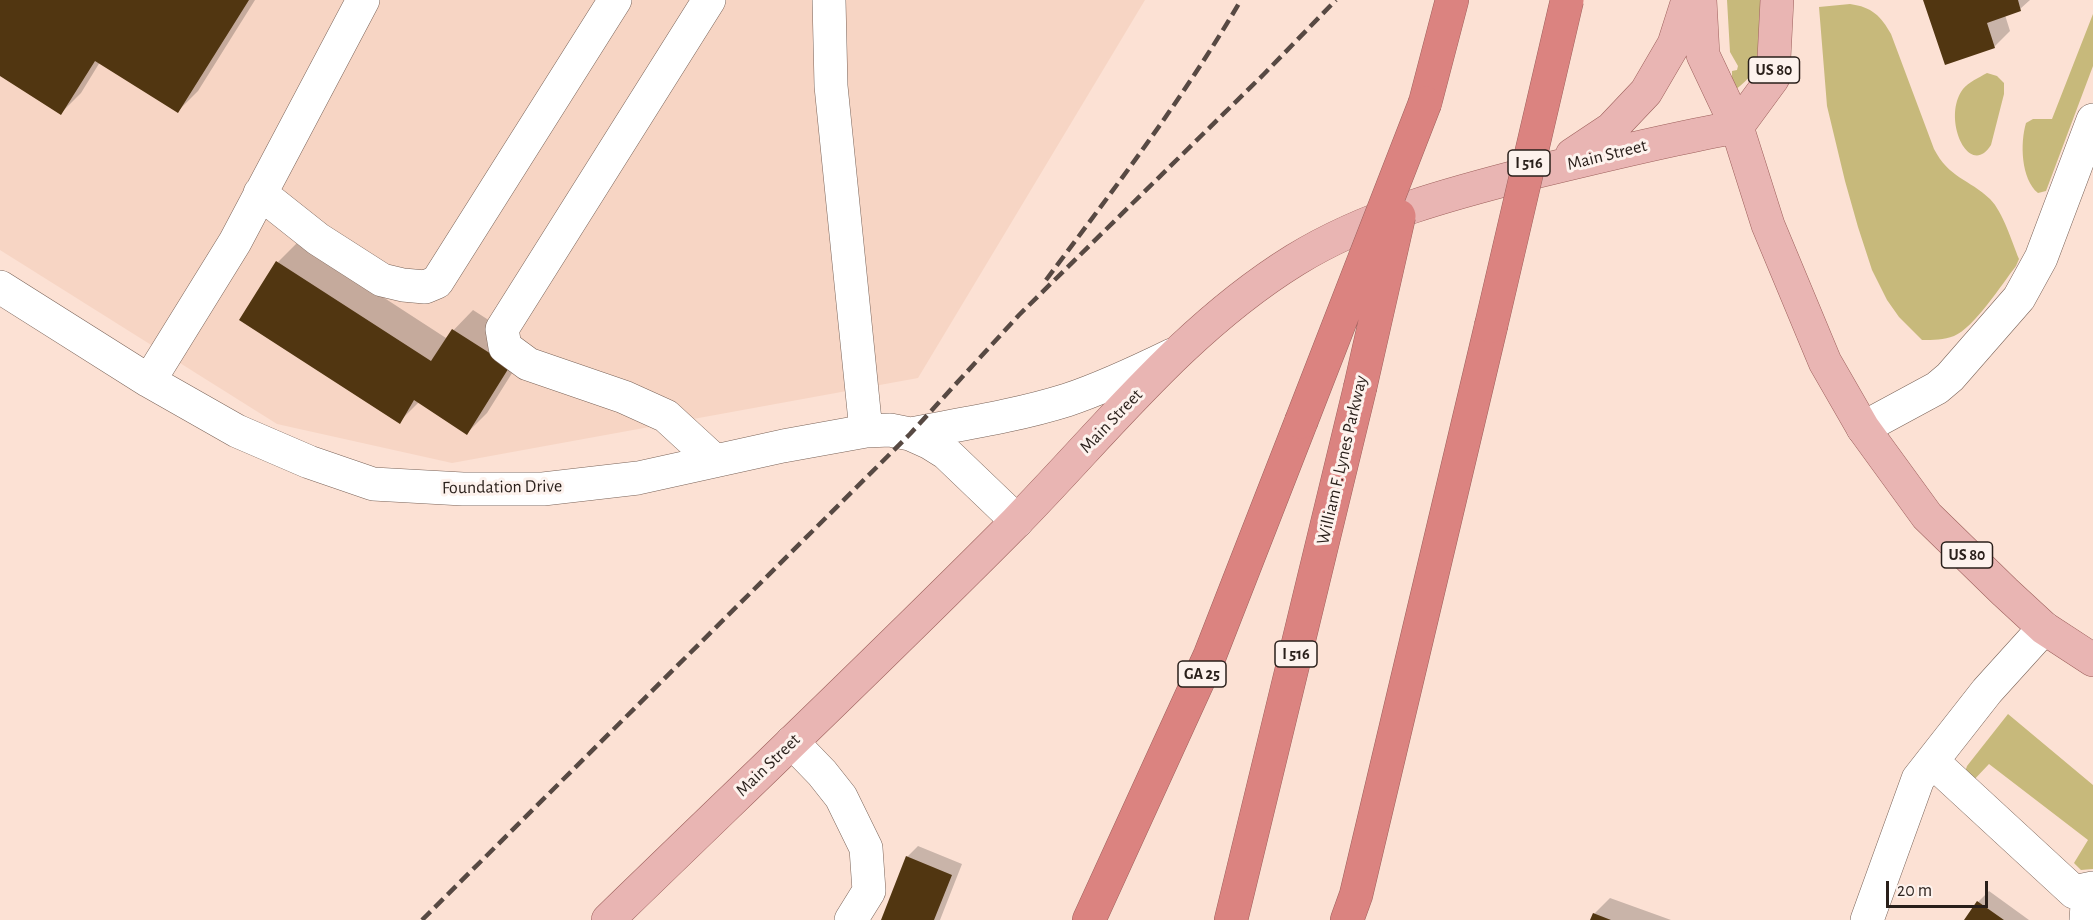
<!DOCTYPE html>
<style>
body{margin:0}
#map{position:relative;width:2093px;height:920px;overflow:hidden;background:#fce1d4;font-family:"Alegreya Sans",sans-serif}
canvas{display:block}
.scale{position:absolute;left:1886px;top:881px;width:102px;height:27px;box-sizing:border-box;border:3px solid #291f1a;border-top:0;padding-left:8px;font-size:18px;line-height:21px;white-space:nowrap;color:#291f1a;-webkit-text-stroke:4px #fdf2ed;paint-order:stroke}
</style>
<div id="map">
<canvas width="2093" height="920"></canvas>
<div class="scale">20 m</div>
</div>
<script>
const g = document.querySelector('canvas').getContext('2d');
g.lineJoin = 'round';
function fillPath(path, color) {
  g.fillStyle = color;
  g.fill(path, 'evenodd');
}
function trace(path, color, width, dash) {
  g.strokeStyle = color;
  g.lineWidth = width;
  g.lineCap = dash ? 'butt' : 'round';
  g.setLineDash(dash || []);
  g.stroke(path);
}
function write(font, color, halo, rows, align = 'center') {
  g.font = font + ' "Alegreya Sans",sans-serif';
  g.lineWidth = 6;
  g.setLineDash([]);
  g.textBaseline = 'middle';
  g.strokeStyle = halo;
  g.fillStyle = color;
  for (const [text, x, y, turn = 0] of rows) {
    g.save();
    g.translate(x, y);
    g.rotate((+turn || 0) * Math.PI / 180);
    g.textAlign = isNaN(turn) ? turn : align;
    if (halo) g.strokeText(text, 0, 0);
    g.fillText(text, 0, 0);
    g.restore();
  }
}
fillPath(new Path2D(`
 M0,0H1145L918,378L452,463L277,424L0,250Z`), '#f7d5c4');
fillPath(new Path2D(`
 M1727,0H1762C1762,36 1768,67 1735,90L1732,84V71L1737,70L1738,66L1730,52Z
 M1850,4C1872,7 1881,16 1891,34L1934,149C1949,178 1969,179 1990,199C2003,212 2012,242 2019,259L2016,266C2002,284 1974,328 1954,336C1944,340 1933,340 1922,340L1899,317L1887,300L1872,270L1858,227L1845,181L1827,106L1819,7Z
 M2093,14V66L2046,191L2038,193C2021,179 2020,143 2026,123L2033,119H2052Z
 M1987,73L1997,76L2004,83V94L1991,145C1969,180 1941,118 1963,89C1969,82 1978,78 1987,73Z
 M2008,714L2093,785V869L2081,870L2074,863L2088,840L1989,764L1970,784L1965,772L1967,766Z`), '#c7b97b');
fillPath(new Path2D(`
 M0,0H255L198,91L178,111L100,62L81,93L61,113L0,74Z
 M1925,0H2030L2020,9L2005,15L2010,31L1994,47Z
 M298,242L446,338L473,310L529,346L487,413L467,433L419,402L399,422L278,262Z
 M918,846L962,864L940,920H882L907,857Z
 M1989,891L2029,920H1965L1978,902Z
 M1610,898L1671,920H1592L1594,914Z`), '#0003');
fillPath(new Path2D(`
 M0,0H249L178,113L95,61L61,115L0,76Z
 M1923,0H2018L2021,11L1987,23L1995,48L1945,65Z
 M276,261L431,361L452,329L510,366L467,435L414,400L400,424L239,320Z
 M906,856L952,875L934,920H881Z
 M1977,901L2004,920H1964Z
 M1593,913L1611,920H1590Z`), '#513611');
const minor = new Path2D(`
 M709,0L502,329L505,347L528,364L624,397L666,416L715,461
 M829,0L831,86L866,431
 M260,193L318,239L382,280L403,285L425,287L437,282L615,0
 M0,287L149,381L237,431L309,462L373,484L463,489H543L638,478L783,446L866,431L890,430L910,434L930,443L946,453L1017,521
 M149,381L235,242L363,0
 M1863,428L1937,388L1950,377L2019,298L2041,258L2093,120
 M910,434C962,424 1016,416 1067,400C1103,388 1137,372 1172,355
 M792,742L822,773L841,797L866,848L869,891L851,920
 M1932,761L2074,892L2093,888
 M1867,920L1918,779L1987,691L2044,628
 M2086,920L2088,889`);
const major = new Path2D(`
 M1700,0L1703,55L1737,127L1768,225L1825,362L1863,428L1927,516L2005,592L2044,628L2093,660
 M1572,155L1611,129L1646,92L1674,44L1688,0
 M608,920C744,788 882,657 1016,522C1105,431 1185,328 1295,260C1368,215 1453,193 1535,172C1602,156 1669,139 1737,127L1773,78L1777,0`);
const highway = new Path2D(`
 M1425,103L1452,0
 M1089,920L1210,655L1301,422
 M1231,920L1360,388
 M1347,920L1356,895L1491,326`);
trace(minor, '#7a6358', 34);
trace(major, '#9d605c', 34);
trace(highway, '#9d605c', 34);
trace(minor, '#fff', 33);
trace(major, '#e9b5b3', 33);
trace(highway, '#db8380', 33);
trace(new Path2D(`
 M1046,280C1114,189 1183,99 1241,0
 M422,920L910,434L1019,315L1264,74L1336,0`), '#574943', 4.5, [12, 6]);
const highwayBridge = new Path2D(`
 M1491,326L1567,0
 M1360,388L1399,216
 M1301,422L1425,103`);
trace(highwayBridge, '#9d605c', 34, []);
trace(highwayBridge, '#db8380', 33);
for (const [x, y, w] of [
 [1774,70,51],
 [1529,163,42],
 [1967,555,51],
 [1296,654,42],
 [1202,674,48]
]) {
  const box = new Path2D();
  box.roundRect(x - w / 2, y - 13, w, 26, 4.5);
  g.fillStyle = '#fdf2ed';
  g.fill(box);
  trace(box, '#291f1a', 1.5);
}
write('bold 16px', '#291f1a', null, [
 ["US 80",1774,70],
 ["I 516",1529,163],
 ["US 80",1967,555],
 ["I 516",1296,654],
 ["GA 25",1202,674]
]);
write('18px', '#291f1a', '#fdf2ed', [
 ["Main Street",1607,155,-14],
 ["Main Street",1111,421,-46],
 ["William F. Lynes Parkway",1342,460,-77],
 ["Foundation Drive",502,487,-1],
 ["Main Street",768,765,-44]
]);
</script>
